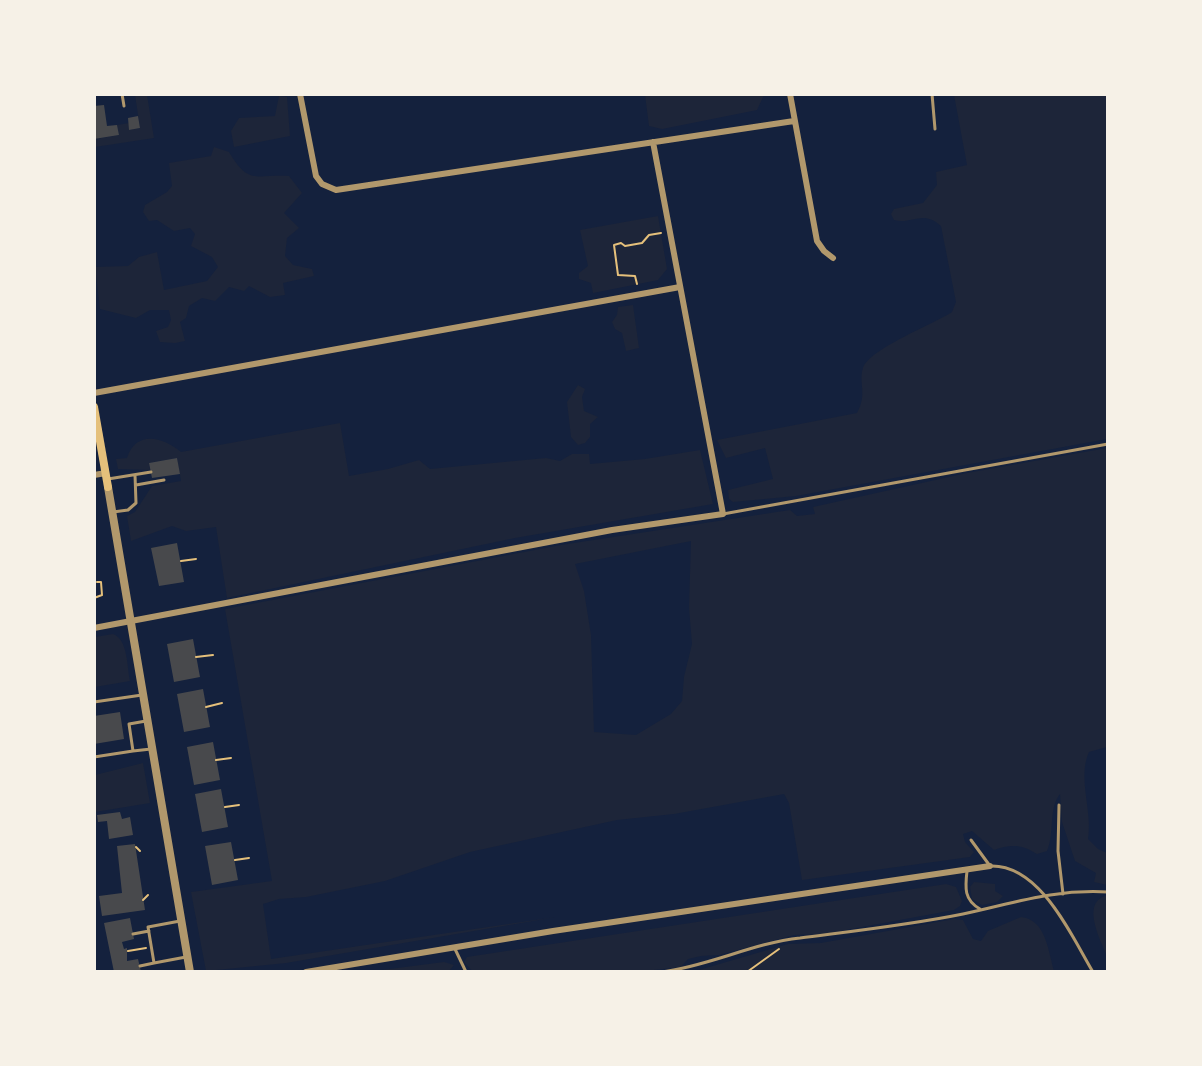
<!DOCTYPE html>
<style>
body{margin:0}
#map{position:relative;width:1202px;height:1066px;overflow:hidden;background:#14213d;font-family:"Open Sans",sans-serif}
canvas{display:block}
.frame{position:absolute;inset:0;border:96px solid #f6f1e7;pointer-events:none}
</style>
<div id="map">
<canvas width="1202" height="1066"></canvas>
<div class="frame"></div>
</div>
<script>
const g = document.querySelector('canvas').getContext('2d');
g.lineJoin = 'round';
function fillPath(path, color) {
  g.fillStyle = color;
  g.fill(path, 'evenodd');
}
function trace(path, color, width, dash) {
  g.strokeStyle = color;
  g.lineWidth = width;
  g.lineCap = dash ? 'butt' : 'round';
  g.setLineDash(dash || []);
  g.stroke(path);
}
fillPath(new Path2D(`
 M135,95H147L154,138L95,147V139L119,135L117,125L129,123L130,130L140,128Z
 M645,95V94L764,95L757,110L662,129L649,126Z
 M954,95H1107V439L796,496L733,502L729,499L728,490L773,479L765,448L726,458L717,440L857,413C868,393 858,383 863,368C869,349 934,324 952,312L956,302L941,226C923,209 912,225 894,220L891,214L894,209L923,203L937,185L936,172L967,165Z
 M279,96L287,97L290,136L234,147L231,131L239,118L275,116Z
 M214,147L229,152C249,186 256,174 289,176L302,193L284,213L299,228L287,238L285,256L293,265L312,269L314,276L283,283L285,295L270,297L249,286L244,291L229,287L215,301L202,298L189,306L186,318L180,322L185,341L175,343L160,342L156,331L168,327L171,320L169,310H150L136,318L100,309L95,267L128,266L139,257L157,252L164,290L207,281L218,267L212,257L191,246L195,234L190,228L174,231L157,220L149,221L143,212L145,205L167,192L172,186L169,163L211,156Z
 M658,216L667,269L658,280L593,293L591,283L579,279V273L588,266L580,230Z
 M633,305L639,348L626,351L622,333L615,329L612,322L617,315L618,307Z
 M578,385L585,389L582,397L584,411L598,417L590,424V437L585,443L578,445L571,437L567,402Z
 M340,423L349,476L388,469L419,460L430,469L546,458L560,461L572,454H589L590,464L645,459L700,450L713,504L515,538L227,598L216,527L186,531L172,526L131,541L127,516L135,512L152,486L181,481L177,458L149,463L150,470L118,469L116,459L127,458C136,430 163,437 181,452Z
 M1107,448V747L1089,752C1077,778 1093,811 1088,839L1098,849L1107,853V885L1094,882L1096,873L1075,861L1062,822L1060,794C1048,809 1055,833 1047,851L1037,854C1022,844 1010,844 994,850L972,831L963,834L965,842L974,852L970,857L802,880L789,803L784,794L674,814L617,820L470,852L385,881L306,897L279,899L263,904L271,959L556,917L286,963L206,971L191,892L272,881L225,609L561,545L790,510L797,516L815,514L813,507L967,473ZM691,541L689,608L692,644L684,677L682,701L671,714L636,735L594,732L591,635L584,591L575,564Z
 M113,634C128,639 127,667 130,681L95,687V637Z
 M143,763L150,803L95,812V775Z
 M974,882L995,884V891L1003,896L997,902L982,905L972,899L970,887Z
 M946,884L956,887L962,901L960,906L954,910L824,934L794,935L719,955L701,956L688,959L681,967L645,971H472L464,962L467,957Z
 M1105,896L1108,897L1107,956C1101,941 1081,904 1105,896Z
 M1021,917C1046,920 1048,950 1054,971L692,972L788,944L821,943L954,919L963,920L973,939L981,941L988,931Z
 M444,962L454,965L449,971H374Z`), '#1d2539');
fillPath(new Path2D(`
 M104,105L107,126L117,125L119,135L94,139V106Z
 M138,116L140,128L129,130L128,118Z
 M177,458L180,474L152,478L149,463Z
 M177,543L184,582L159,586L151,548Z
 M193,639L200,677L174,682L167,644Z
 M203,689L210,727L184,732L177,694Z
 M120,712L124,739L94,744V716Z
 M213,742L220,780L194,785L187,747Z
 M221,789L228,827L202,832L195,794Z
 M120,812L122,819L130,817L133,835L109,839L107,821L98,822L97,815Z
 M231,842L238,880L212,885L205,846Z
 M135,844L145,910L102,916L99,896L122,893L117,846Z
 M130,918L134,939L122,942L124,949L127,948V961L138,959L141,972H114L104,923Z`), '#48494c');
trace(new Path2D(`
 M637,284L635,276L618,275L614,245L621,243L625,246L642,243L649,235L661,233
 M181,561L196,559
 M94,598L102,595L101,582H97
 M196,657L213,655
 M206,707L222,703
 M216,760L231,758
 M225,807L239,805
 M136,847L140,851
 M235,860L249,858
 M143,900L148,895
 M128,951L146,948
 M747,972L779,949`), '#e5c07b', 2);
trace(new Path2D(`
 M122,94L124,106
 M932,94L935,129
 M108,479L151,472
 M136,485L164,480
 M113,512L128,510L136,503L135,475
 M723,514L1108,444
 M94,702L142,695
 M146,721L129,724L133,751L151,749
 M94,757L133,751
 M1059,805L1058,851L1063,894
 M971,840L990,866C1040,864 1071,935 1093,972
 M967,871C965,888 964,900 980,909
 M180,921L148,927L154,963L186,957
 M133,934L149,931
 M455,949L466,972
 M140,966L154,963
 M662,972C709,966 753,943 800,938C854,931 909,925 963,914C1015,903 1052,889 1108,892`), '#b1986c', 3);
trace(new Path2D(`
 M300,94L316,176L322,184L336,190L794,121
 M790,94L817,241L824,251L833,258
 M94,393L680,287
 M94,475L106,473
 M94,628L612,530L723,514L653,142
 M306,972L553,931L990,866`), '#b1986c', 6);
trace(new Path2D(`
 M108,487L190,972`), '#b1986c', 8);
trace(new Path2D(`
 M94,407L108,487`), '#e5c07b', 8);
</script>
